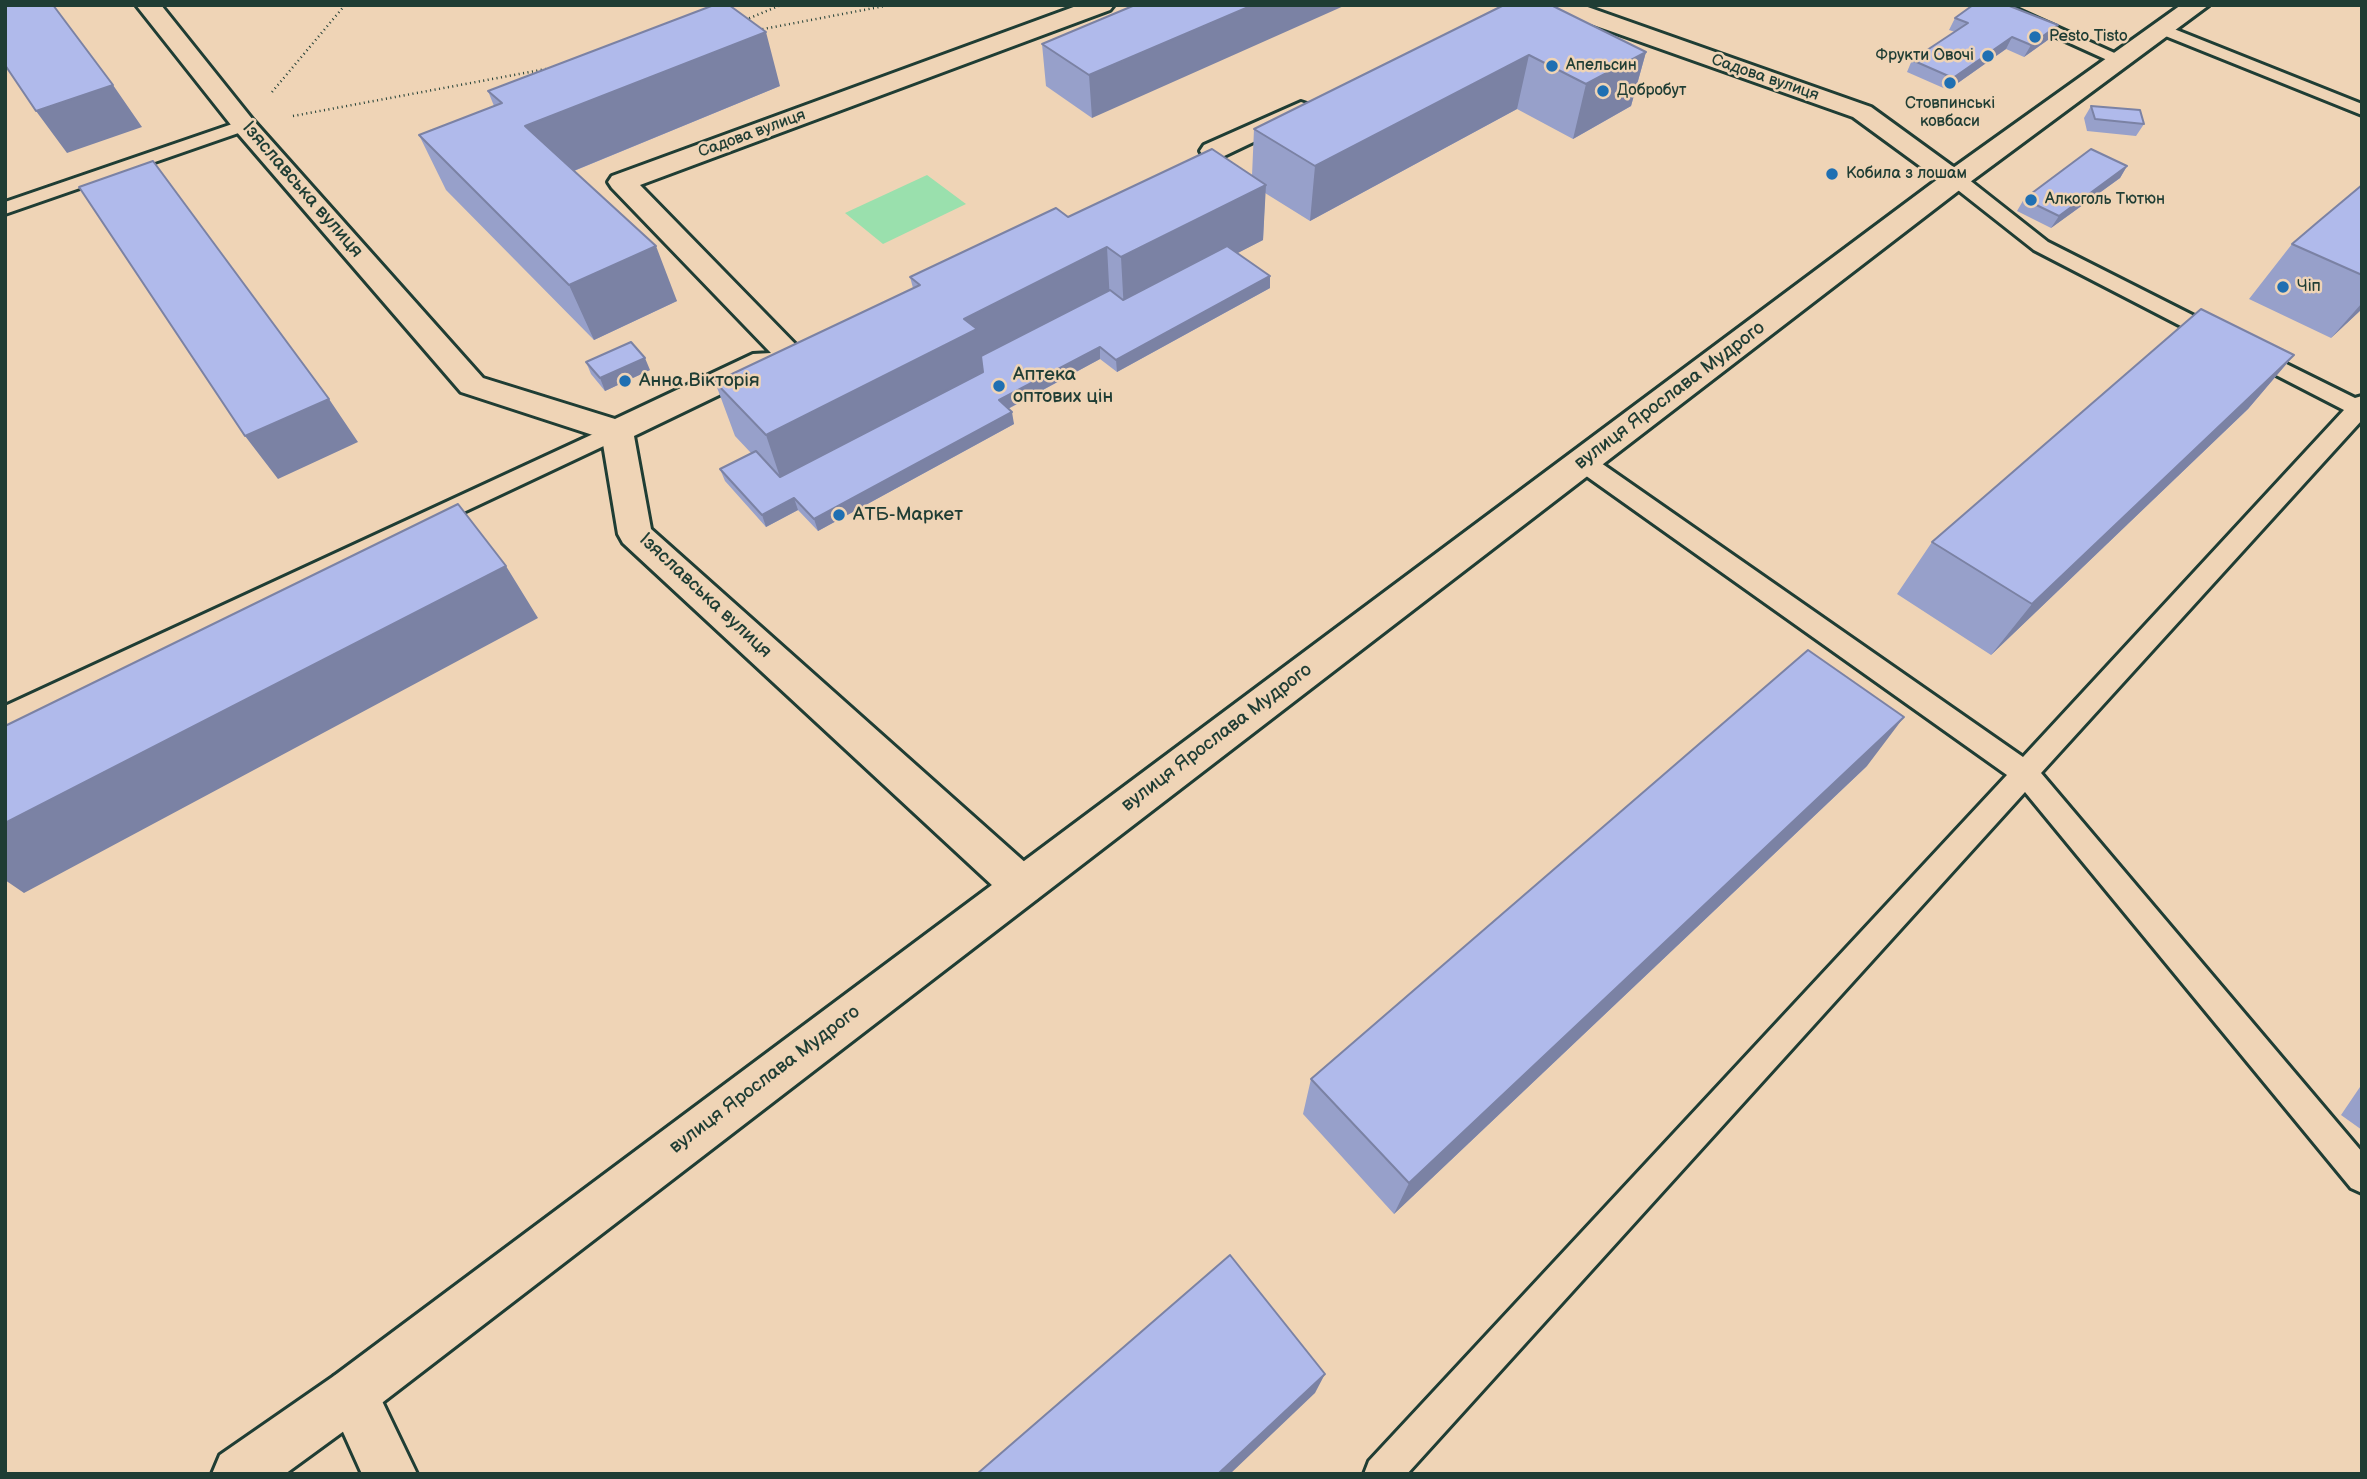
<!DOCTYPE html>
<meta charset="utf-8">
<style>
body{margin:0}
#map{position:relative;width:2367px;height:1479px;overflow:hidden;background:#efd4b6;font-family:"Balsamiq Sans",sans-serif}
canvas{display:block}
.frame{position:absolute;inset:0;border:7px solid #1f3d34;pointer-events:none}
</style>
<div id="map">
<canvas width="2367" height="1479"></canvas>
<div class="frame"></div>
</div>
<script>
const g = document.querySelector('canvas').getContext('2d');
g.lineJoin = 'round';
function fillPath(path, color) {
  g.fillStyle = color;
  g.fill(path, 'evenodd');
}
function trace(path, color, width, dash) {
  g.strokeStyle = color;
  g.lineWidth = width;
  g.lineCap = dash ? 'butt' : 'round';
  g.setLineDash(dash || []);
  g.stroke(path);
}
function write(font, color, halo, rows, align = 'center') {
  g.font = font + ' "Balsamiq Sans",sans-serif';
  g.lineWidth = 5;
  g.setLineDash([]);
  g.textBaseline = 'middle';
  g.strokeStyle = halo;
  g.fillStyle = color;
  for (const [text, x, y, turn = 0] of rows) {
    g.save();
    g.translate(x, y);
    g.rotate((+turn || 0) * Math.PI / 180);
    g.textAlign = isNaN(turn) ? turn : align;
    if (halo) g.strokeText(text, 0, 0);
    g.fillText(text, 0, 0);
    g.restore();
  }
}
fillPath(new Path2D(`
 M927,175L966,204L883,244L845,213Z`), '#9ae0ad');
const service = new Path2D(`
 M1986,5H2008L2130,60L2122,65L2116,64Z
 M2164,25L2362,104V115L2158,33V27Z
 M244,120L253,125L250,129L5,214V202Z
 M1956,173L1963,175L2048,242L2224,331L2227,336L2217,343L2210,341L2034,250L1949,183L1947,179Z
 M2252,347L2355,398L2362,396V420L2041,773L2362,1152V1193L2351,1188L2025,792L1407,1474H1364L1369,1461L2007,775L1575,468L1572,462L1575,456H1591L2023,757L2344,410L2245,359L2242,354L2245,349Z
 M617,423L625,426L628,431L625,436L5,728V706Z`);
const minor = new Path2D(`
 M136,5H161L253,120L483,378L615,419L753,354L771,353L612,188L608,182L612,176L1079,5H1114L1110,10L640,185L801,350L797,357L786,360L777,358L779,361L775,368L634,436L651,529L1037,873L1043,886L1037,899L1022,904L1007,899L623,543L618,534L602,438L461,392L235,130Z
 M1547,5H1582L1871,107L1970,179L1966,185H1946L1853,117L1551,10Z
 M1301,102L1310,105L1314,110L1310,115L1222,157H1204L1200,151L1204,145Z
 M352,1368L370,1376L417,1474H362L326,1394L334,1376Z`);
const tertiary = new Path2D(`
 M2181,5H2209L1966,185L370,1412L285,1474H212L220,1455L334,1376L1946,173Z`);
trace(service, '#1f3d34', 6);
trace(minor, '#1f3d34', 6);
trace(tertiary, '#1f3d34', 6);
trace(new Path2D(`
 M745,20L781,5
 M758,30L890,5
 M272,92L345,5
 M293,116L546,69`), '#1f3d34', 2.5, [1, 3.5]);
fillPath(service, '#efd4b6');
fillPath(minor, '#efd4b6');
fillPath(tertiary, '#efd4b6');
fillPath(new Path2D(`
 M1135,5L1092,118L1046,86L1042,44Z
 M1504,5L1646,52L1631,106L1573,139L1517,109L1310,221L1265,193L1263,240L1237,253L1270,276V288L1117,372L1100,359L1008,409L1014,424L818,531L798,510L766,527L725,481L720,469L751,453L735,436L715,382L913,288L910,277L1068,217L1252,176L1254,129Z
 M1955,18L2052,37L2024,57L2006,49L1948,90L1907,72L1912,60L1955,32L1949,30Z
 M780,86L574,171L677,301L594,340L446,190L419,135L494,106L488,91Z
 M2091,106L2144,124L2136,136L2087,131L2084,118Z
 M2127,166L2120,178L2051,228L2017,211L2024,199Z
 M2362,185V309L2331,338L2249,299L2292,244Z
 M2294,355L2248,409L1991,655L1897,594L1932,542Z
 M586,362L650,370L605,391L591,374Z
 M1867,766L1394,1214L1303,1114L1311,1079Z
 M2362,1084V1130L2341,1115Z`), '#97a0ca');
fillPath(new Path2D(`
 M1253,5H1346L1092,118L1089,75Z
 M2058,25L2052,37L2024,57L2031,45Z
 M766,32L780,86L549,181L525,126Z
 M2012,37L2006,49L1948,90L1953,78Z
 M1646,52L1631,106L1573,139L1586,84Z
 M1529,55L1517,109L1310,221L1315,166Z
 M113,85L142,127L67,153L36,111Z
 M2127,166L2120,178L2051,228L2059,216Z
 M1266,185L1263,240L1124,312L1121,257Z
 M656,246L677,301L594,340L569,285Z
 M1107,247L1110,302L985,384L784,489L766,435L964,319Z
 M1270,276V288L1117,372L1116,360Z
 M2362,303V309L2331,338Z
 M1100,347V359L1000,413L999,400Z
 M2294,355L2248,409L1991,655L2032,604Z
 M645,358L650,370L605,391L600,378Z
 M329,399L358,442L278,479L245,436Z
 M1012,412L1014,424L818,531L814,519Z
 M794,498L798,510L766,527L762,515Z
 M506,566L538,618L24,893L5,880V823Z
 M1904,717L1867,766L1394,1214L1409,1183Z
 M1325,1374L1315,1393L1230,1474H1218Z`), '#7b82a4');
const building = new Path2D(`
 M5,5H53L113,85L36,111L5,65Z
 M714,5H729L766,32L525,126L656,246L569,285L419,135L502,103L488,91Z
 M1135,5H1253L1089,75L1042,44Z
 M1504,5H1551L1646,52L1586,84L1529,55L1315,166L1254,129Z
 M1973,5H2007L2058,25L2031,45L2012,37L1953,78L1912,60L1968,23L1955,18Z
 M2091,106L2140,110L2144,124L2095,119Z
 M1212,149L1266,185L1121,257L1107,247L964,319L977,329L766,435L715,382L920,285L910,277L1056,208L1068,217Z
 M2091,149L2127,166L2059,216L2024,199Z
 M153,161L329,399L245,436L79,187Z
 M2362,185V275L2292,244L2319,221Z
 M1227,246L1270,276L1116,360L1100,347L999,400L1012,412L814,519L794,498L762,515L720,469L756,451L780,477L983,372L981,356L1110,290L1123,300Z
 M2201,309L2294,355L2032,604L1932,542Z
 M631,342L645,358L600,378L586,362Z
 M458,504L506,566L5,823V726Z
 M1808,650L1904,717L1409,1183L1311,1079Z
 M1230,1255L1325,1374L1218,1474H977Z`);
fillPath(building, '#b0baeb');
trace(building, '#7b82a4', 2);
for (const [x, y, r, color] of [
 [2035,37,7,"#1f6fb2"],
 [1988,56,7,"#1f6fb2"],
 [1552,66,7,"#1f6fb2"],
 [1950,83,7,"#1f6fb2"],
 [1603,91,7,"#1f6fb2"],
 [1832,174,7,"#1f6fb2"],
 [2031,200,7,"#1f6fb2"],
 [2283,287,7,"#1f6fb2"],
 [625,381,7,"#1f6fb2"],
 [999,386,7,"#1f6fb2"],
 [839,515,7,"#1f6fb2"]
]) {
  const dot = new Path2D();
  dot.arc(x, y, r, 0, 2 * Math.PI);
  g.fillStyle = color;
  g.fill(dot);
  trace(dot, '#efd4b6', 2.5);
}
write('16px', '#1f3d34', '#efd4b6', [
 ["Pesto Tisto",2049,37],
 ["Фрукти Овочі",1974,56,"right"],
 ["Апельсин",1566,66],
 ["Добробут",1617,91],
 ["Стовпинські",1950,104,"center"],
 ["ковбаси",1950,122,"center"],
 ["Кобила з лошам",1846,174],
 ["Алкоголь Тютюн",2045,200],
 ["Чіп",2297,287]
], 'left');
write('16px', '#1f3d34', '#efd4b6', [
 ["Садова вулиця",1765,78,19],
 ["Садова вулиця",752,134,-20]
]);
write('19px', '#1f3d34', '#efd4b6', [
 ["Ізяславська вулиця",302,190,49],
 ["вулиця Ярослава Мудрого",1670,396,-37],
 ["Ізяславська вулиця",705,596,43],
 ["вулиця Ярослава Мудрого",1217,738,-37],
 ["вулиця Ярослава Мудрого",765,1080,-37]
]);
write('19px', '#1f3d34', '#efd4b6', [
 ["Аптека",1013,375],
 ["оптових цін",1013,397],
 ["Анна Вікторія",639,381],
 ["АТБ-Маркет",853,515]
], 'left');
</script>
